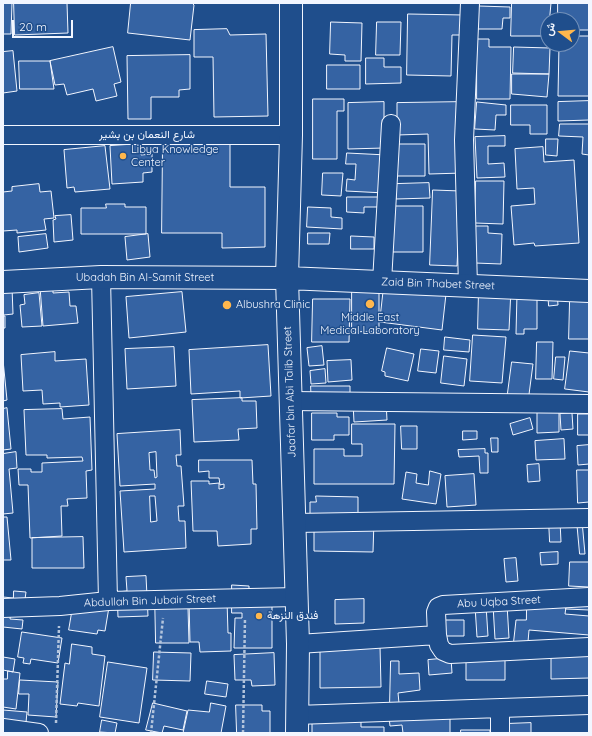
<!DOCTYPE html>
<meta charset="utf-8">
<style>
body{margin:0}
#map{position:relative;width:592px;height:736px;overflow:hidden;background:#1f4e8c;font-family:Quicksand,Vazirmatn,sans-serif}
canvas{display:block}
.frame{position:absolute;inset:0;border:4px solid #f2f6ff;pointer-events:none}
.north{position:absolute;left:540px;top:12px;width:40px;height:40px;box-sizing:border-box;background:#1f4e8c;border:1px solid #7391ba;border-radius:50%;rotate:286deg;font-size:11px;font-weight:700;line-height:16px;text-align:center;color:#f2f6ff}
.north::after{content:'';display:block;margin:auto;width:14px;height:18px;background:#ffb74d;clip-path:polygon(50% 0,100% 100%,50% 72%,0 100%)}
.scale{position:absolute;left:12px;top:20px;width:61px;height:18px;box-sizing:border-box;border:2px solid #f2f6ff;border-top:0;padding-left:5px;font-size:12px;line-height:14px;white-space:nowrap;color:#f2f6ff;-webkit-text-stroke:3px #1f4e8c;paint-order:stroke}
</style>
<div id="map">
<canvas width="592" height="736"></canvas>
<div class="frame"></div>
<div class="north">ش</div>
<div class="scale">20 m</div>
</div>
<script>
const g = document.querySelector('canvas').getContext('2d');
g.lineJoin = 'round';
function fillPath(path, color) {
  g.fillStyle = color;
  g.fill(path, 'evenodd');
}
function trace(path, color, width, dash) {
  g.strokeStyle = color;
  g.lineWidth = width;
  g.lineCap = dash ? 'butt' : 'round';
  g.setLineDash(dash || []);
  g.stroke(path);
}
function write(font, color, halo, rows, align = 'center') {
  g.font = font + ' Quicksand,Vazirmatn,sans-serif';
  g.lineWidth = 3;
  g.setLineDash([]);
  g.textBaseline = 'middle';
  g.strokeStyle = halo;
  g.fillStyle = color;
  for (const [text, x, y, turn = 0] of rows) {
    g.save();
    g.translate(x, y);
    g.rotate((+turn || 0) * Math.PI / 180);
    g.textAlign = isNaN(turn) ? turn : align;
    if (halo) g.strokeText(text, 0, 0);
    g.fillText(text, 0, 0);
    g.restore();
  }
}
const building = new Path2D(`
 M3,3H12L11,34H3Z
 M14,3H67L68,33L15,35Z
 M131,3H192L194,5L190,40L128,33Z
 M512,3H551L548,36H511Z
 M558,3H589V30H572V20H558Z
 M479,6L510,7V18H503L502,29H478Z
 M408,14L464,15L463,35H452L451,76L407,75Z
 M331,22L362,23L361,61H345V55L330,54Z
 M377,22H401L400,55H376Z
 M227,29L230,35L266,34L268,116L214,117L213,57H194V30Z
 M572,36H589V96H558L559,44H572Z
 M477,39H489V47H511L510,99H477Z
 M113,47L121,82L114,84L117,96L96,101L93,89L67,95L64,84L55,85L50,61Z
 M514,47L550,48L549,74L513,73Z
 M13,51L17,91L3,93V52Z
 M190,55V89L179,90V97H151V119H128L127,56Z
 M366,58H384V67H401V83L366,84Z
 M19,61H50L54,89H20Z
 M327,65H360V89H327Z
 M512,74H549L547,97L512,94Z
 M313,99H344V111H337V159H313Z
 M589,101V120L558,121V102Z
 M384,102V148L348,149V103Z
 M462,102L463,173L429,174L428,134L397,135V103Z
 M477,102L506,105V115H496L495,130L475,129Z
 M511,105H547V134H530V125H511Z
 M560,124H589V155L582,154L583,137L559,136Z
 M505,136V146H488V164L504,163L505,177L477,178L475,137Z
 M546,139H558L557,156L546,155Z
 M163,140H230V187H265V247L222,248V233H162Z
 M140,144L141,155L152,154V172L143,173V182L112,184L110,146Z
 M397,144H425V176H397Z
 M105,146L110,189L75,192L74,187L67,188L64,150Z
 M543,147L544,162L574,160L579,243L535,246L534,243L514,245L511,206L535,204L534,188L517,189L515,149Z
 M347,153L387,155L385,193L346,191L347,179L355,180L356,164H346Z
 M323,173H343L341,196L322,195Z
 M476,181H504L503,224L475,223Z
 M429,183L430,198L396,199V184Z
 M39,184L40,192L51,191L54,218L44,219L46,230L17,233V230L3,231V192L12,191V187Z
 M433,190L461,191L457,266L430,265Z
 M347,197H385V207H364V213L347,212Z
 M106,204H125V207H146V234H81V208H106Z
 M391,206H423V252H391Z
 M308,207L331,208V217L342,218V229L307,227Z
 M71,215L73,240L54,242L53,220L56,219L55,216Z
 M476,226H488V233L502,234L501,264L475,263Z
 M308,233H330L329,244H308Z
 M46,234L48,248L19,252L18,237Z
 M148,234L150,257L127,260L125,237Z
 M351,236L374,237V249H351Z
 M53,286V293L69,292L70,306H76L78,323L43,326L40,287Z
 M384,286L446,294L442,330L380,322Z
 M3,287H12L13,314L4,315Z
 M352,288H379V331L352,332Z
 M479,288L511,289L509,330L478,329Z
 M537,289V329H524V334H516L517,294Z
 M548,291H557L558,305L549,306Z
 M182,292L186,332L129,338L126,297Z
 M39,293L42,326L22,327L20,305L25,304L24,295Z
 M313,299H350L349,342H312Z
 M570,300H589V339H569Z
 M3,316H5V328H3Z
 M473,335L506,337L502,383L470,381Z
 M445,337L470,340L469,352L444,350Z
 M537,342H553L552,379H536Z
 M268,345L271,396L240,398V391L191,394L189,350Z
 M322,346L324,365L309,366L307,348Z
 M174,347L176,386L127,389L125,349Z
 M387,348L414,354L408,381L385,376V372L382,371Z
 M421,349L439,351L436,373L418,371Z
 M570,351L589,353V392L565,389Z
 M55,352V361L86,359L89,405L60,407V403L43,404L42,390L23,391L21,355Z
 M444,356L467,359L464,386L441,383Z
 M556,357H565L563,380L554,379Z
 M3,360L7,400L3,401Z
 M351,360L352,380L328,382L327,361Z
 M512,362L533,364L528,402L507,400Z
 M325,369L326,383L311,384L310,371Z
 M311,386H350V408L312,409Z
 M242,398V401H256L257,428L238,429L239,440L194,442L192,400Z
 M386,401L387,420L354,422L353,403Z
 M7,408L11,449L3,450V409Z
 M62,409L63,419L90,417L92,470L86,471L87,498L67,499L68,506H61L62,536L30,538L28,485H19L18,469H31V472H42V463L83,461L82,457L47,458V455H26L24,410Z
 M559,409V432L537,433V410Z
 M312,413H337V417H349V435H334V440H312Z
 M572,413L573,429L561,430L560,414Z
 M578,414H589V435H578Z
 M530,418L533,429L513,435L510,424Z
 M352,424H395L394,484H314V449H344V456H362V444H352Z
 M401,426H417V449H402Z
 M180,430L181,455H176L177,466H181L184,506H178L179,521H185L186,548L124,552L120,491L155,489V484L120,486L117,434ZM156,452L157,477L155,478L154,470H150L149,453ZM150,496H155L157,521L151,522Z
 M463,431H477V439L463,440Z
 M491,438H498V452H492Z
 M564,439L565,459L536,460L535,441Z
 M589,445V464L578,465L577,446Z
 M485,449V453H488V473H480L479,456L459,457L458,450Z
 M16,452L17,468L9,469L13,513L3,514V454Z
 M199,460H252L253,484H256L257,529H251V544L218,546L217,531H193L191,481H209V484L219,483V489L224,488V484L220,485L219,478H209V471L199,472Z
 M539,464L540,481L528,482L527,465Z
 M577,470H589V502L578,503Z
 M430,471L441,474L436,504L402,499L406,472L417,474L416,483L428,485Z
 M474,474L476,505L447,507L445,476Z
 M316,496L358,497V520H374L373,552L314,551V531H310V502H316Z
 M3,517H7L11,560H3Z
 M549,521H560L561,542H550Z
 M577,521H582L585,554H580Z
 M83,537L84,568H32V538Z
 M558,552V564L541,565L540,553Z
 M516,558L518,581L506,582L504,559Z
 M570,562H589V587L569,586Z
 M146,576L148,616L118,617L117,592L127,591L126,577Z
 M232,585L249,586V592H272V648H234L235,618H242V613H232Z
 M14,591L26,592L23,614L11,612L10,619L23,620L22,629L3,627V597L13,598Z
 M155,598L176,608H188L189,643H156Z
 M364,599V623L335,624V600Z
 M566,599L589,600V610L566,609Z
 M227,600L228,633H231V651L200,652L199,642H190L189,601Z
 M74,601L109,607L105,631L98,630L97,634L69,630Z
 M507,604L509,638L495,639L493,605Z
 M527,604L566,607L565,614L589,616V635L529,630L528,642L513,647L516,620H526Z
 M486,605L488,636L477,637L475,606Z
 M444,620H464V636H445Z
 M22,632L62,638L58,663L31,659L30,664L23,663L24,658L18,657Z
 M72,644L92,647V654L105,656L99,706L78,703L77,706L60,704L65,663L69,664Z
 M380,646L381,687L320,688V647Z
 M589,650V678L551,679V651Z
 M154,652L191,653L190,681L153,680Z
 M274,653L275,685L252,686L251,680H235L234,655Z
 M505,656V680H466V657Z
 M3,657L15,659L13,672L3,670Z
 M451,658L452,673L429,675L428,660Z
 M391,661H399V674L419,673L420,690L398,693L399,703H390Z
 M108,662L147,668L139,723L100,717Z
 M8,671L20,673L16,709L3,707V679H7Z
 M20,680L58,682L56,717L28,715L29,694H19Z
 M207,681L228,684L226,697L205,694Z
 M153,703L187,711L183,730L164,726L162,733L146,730Z
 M211,703L226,706L221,733H183L188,710L209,712Z
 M236,705H262V711H270V733H237Z
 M3,710L27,712L25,733H3Z
 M450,715V733H403L402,725L390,726L389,717Z
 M102,720L117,723L115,733L100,732Z
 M361,720V727H384V733H312V721Z
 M531,723V733H505V724Z
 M461,730H490V733H461Z`);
fillPath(building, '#3563a3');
trace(building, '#f2f6ff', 1);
const minor = new Path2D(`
 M3,135H291
 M101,277L108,601
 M382,282L391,124
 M468,286L464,140L470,3
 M290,401L589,404
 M295,523L589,518
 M589,597L443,605L438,607L436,612L437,635L439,645L443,651L450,654L589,647
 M3,608L60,606L108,601L297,597
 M298,644L437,635
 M500,708V733
 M296,715L589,705
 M3,728L39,733`);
const tertiary = new Path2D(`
 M291,3V135L287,278L298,644L297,733
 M3,282L101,277L287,278L589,291`);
trace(minor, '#f2f6ff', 20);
trace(tertiary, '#f2f6ff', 24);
trace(new Path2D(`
 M56,723L59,626
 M151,733L163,618
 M243,733L245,618`), '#b3c4dc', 2.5, [3, 2]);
trace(minor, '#1f4e8c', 18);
trace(tertiary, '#1f4e8c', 22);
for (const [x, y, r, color] of [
 [123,156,4,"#ffb74d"],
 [370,304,5,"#ffb74d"],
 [227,305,5,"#ffb74d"],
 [259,616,4,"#ffb74d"]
]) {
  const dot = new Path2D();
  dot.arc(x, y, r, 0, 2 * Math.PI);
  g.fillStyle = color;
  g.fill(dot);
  trace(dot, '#1f4e8c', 1.5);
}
write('11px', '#f2f6ff', '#1f4e8c', [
 ["شارع النعمان بن بشير",147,135],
 ["Ubadah Bin Al-Samit Street",145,278],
 ["Zaid Bin Thabet Street",438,284,2],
 ["Jaafar bin Abi Talib Street",290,392,-92],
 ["Abdullah Bin Jubair Street",150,601,-2],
 ["Abu Uqba Street",499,602,-3]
]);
write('11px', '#f2f6ff', '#1f4e8c', [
 ["Libya Knowledge",131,150],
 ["Center",131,163],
 ["Albushra Clinic",236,305],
 ["Middle East",370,318,"center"],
 ["Medical Laboratory",370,331,"center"],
 ["فندق النزهة",267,616]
], 'left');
</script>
